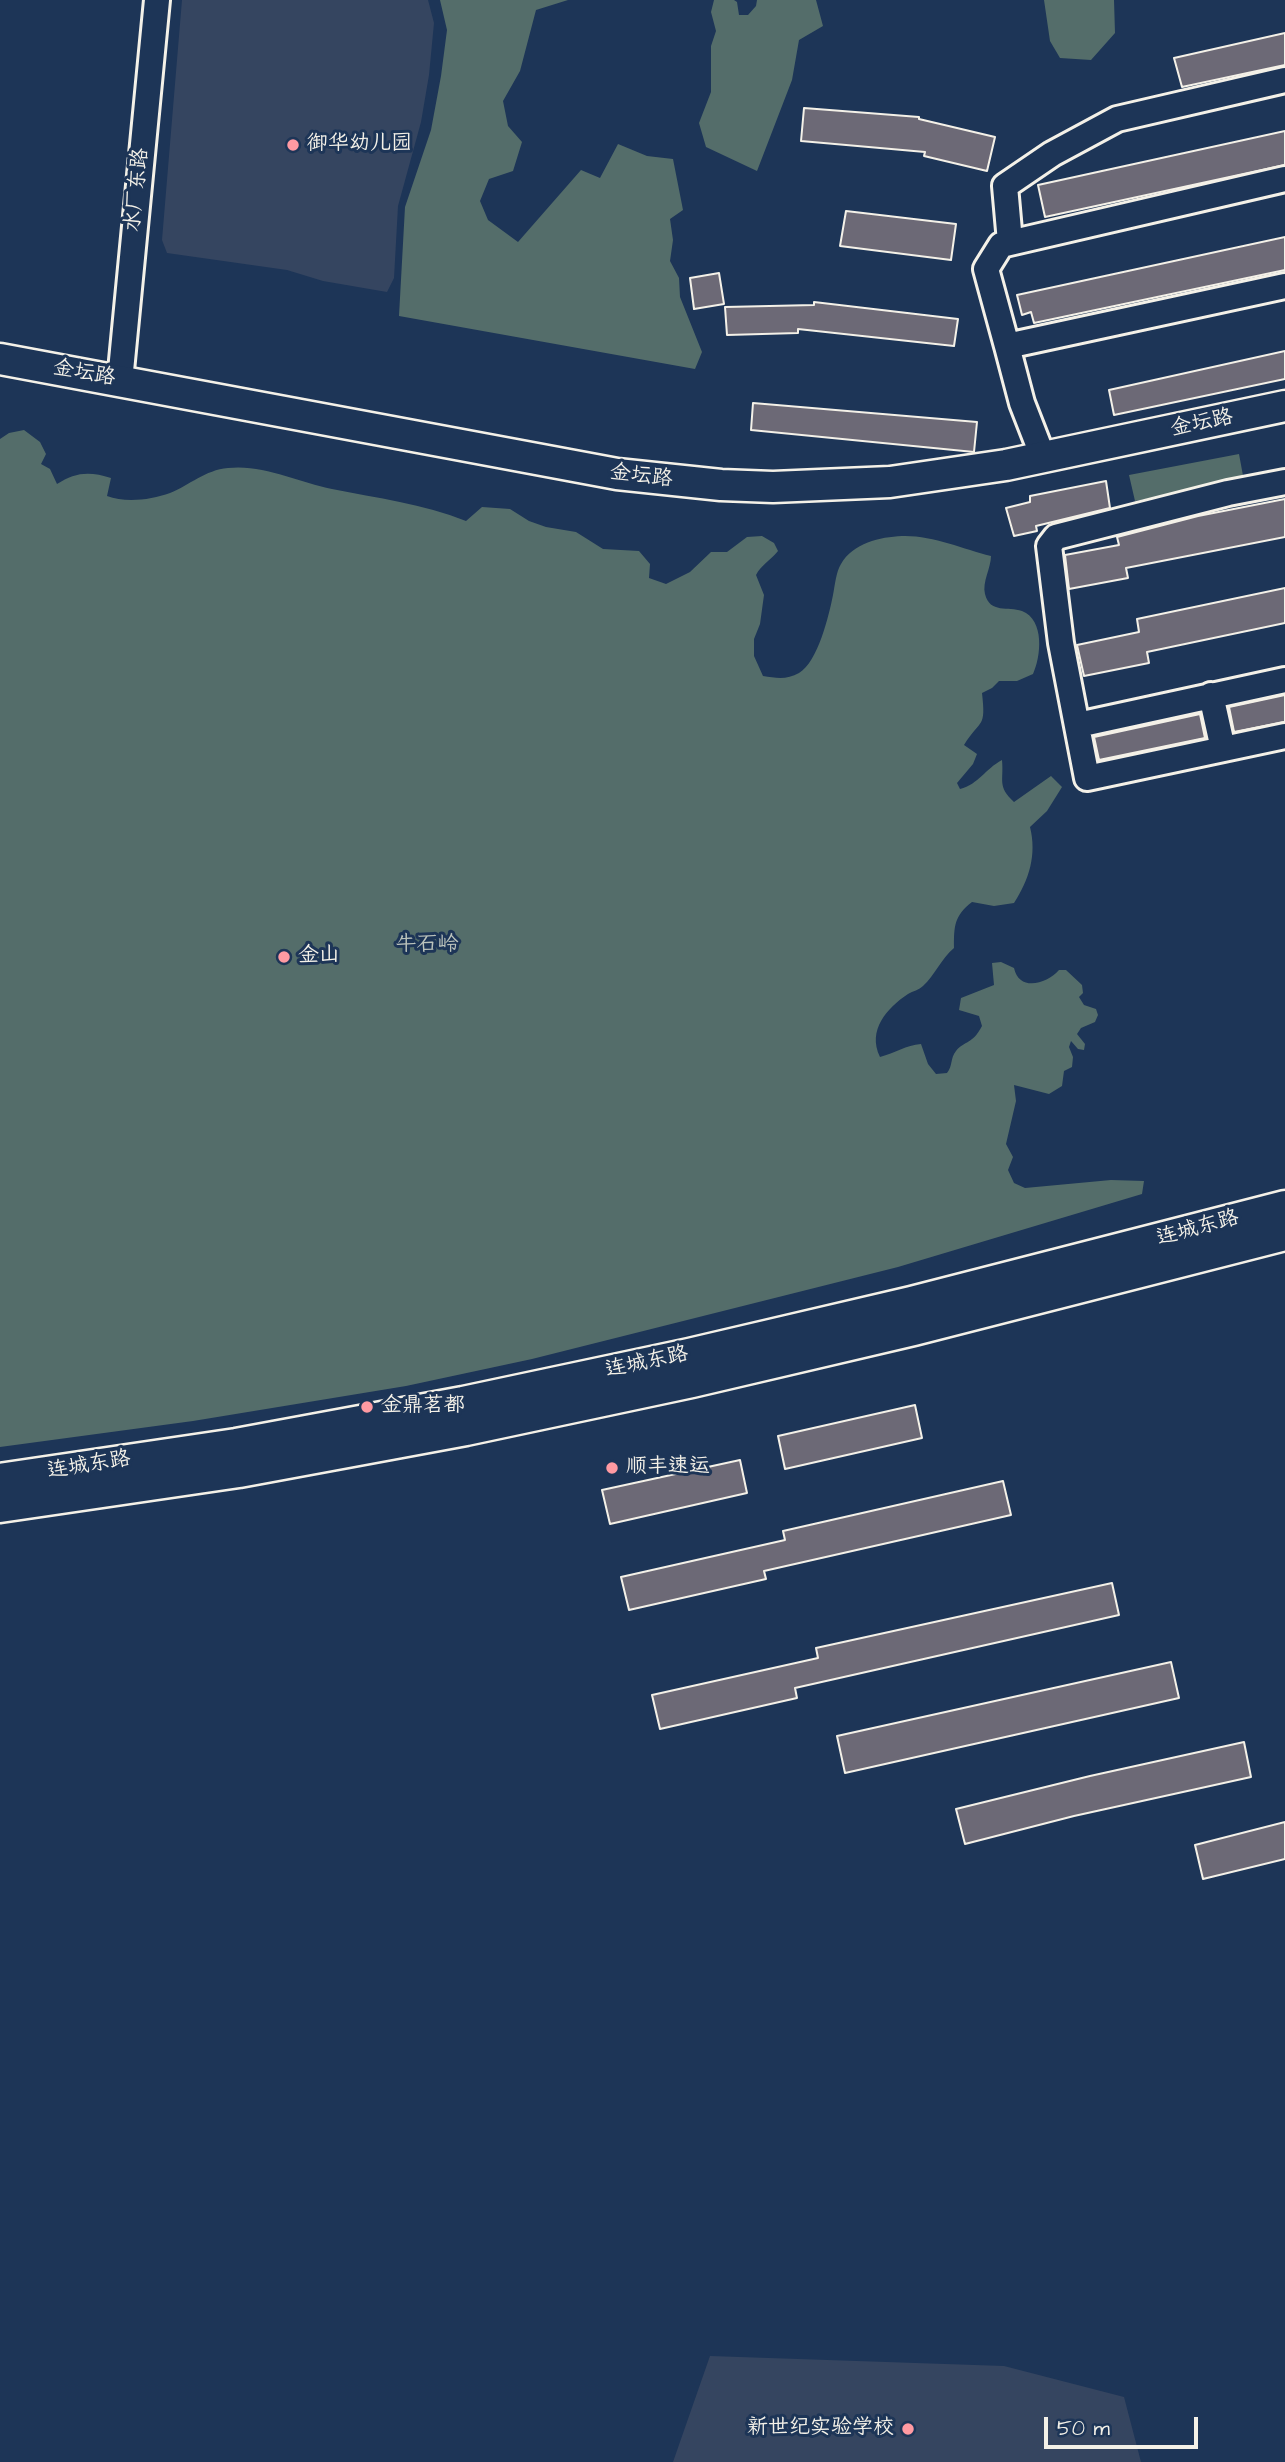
<!DOCTYPE html>
<meta charset="utf-8">
<style>
body{margin:0}
#map{position:relative;width:1285px;height:2462px;overflow:hidden;background:#1d3557;font-family:"Architects Daughter",sans-serif}
canvas{display:block}
.scale{position:absolute;left:1044px;top:2417px;width:154px;height:32px;box-sizing:border-box;border:4px solid #f4f1e8;border-top:0;padding-left:9px;font-size:21px;line-height:24px;white-space:nowrap;color:#f4f1e8;-webkit-text-stroke:5px #1d3557;paint-order:stroke}
</style>
<div id="map">
<canvas width="1285" height="2462"></canvas>
<div class="scale">50 m</div>
</div>
<script>
const g = document.querySelector('canvas').getContext('2d');
g.lineJoin = 'round';
function fillPath(path, color) {
  g.fillStyle = color;
  g.fill(path, 'evenodd');
}
function trace(path, color, width, dash) {
  g.strokeStyle = color;
  g.lineWidth = width;
  g.lineCap = dash ? 'butt' : 'round';
  g.setLineDash(dash || []);
  g.stroke(path);
}
function write(font, color, halo, rows, align = 'center') {
  g.font = font + ' "Architects Daughter","LXGW WenKai TC",sans-serif';
  g.lineWidth = 6;
  g.setLineDash([]);
  g.textBaseline = 'middle';
  g.strokeStyle = halo;
  g.fillStyle = color;
  for (const [text, x, y, turn = 0] of rows) {
    g.save();
    g.translate(x, y);
    g.rotate((+turn || 0) * Math.PI / 180);
    g.textAlign = isNaN(turn) ? turn : align;
    if (halo) g.strokeText(text, 0, 0);
    g.fillText(text, 0, 0);
    g.restore();
  }
}
fillPath(new Path2D(`
 M182,0H428L434,23L429,75L421,122L398,206L394,278L387,292L323,281L287,270L167,253L162,240Z
 M710,2356L1004,2366L1124,2397L1141,2462H673Z`), '#354560');
fillPath(new Path2D(`
 M440,0H568L536,10L520,71L503,101L508,126L522,142L513,171L489,179L480,201L488,220L518,242L581,170L600,178L618,144L647,156L673,159L683,210L670,219L673,240L670,261L679,278L680,297L702,352L695,369L399,316L405,207L431,130L441,76L447,30Z
 M714,0H734L737,2L739,15H748L756,6L757,0H816L823,26L799,40L792,80L757,171L706,147L699,123L711,92V46L716,31L711,12Z
 M1044,0H1114L1115,33L1091,60L1060,58L1050,41Z
 M24,430L40,442L46,454L41,464L50,469L57,484C75,472 90,471 111,478L107,496C125,503 151,500 170,493C190,485 205,470 228,468C263,464 298,482 332,489C377,498 423,504 466,521L482,507L510,509L529,521L546,527L576,532L603,549L639,551L650,564L649,578L666,584L690,572L711,552H727L747,537L762,536L774,543L778,551C770,561 761,565 756,575L764,595L760,624L754,639V656L763,676C776,678 787,680 799,673C818,662 829,615 833,595C835,585 836,572 841,564C853,543 880,537 902,536C932,535 963,549 991,556C991,568 982,582 985,594C990,614 1008,606 1022,611C1045,620 1041,657 1033,674L1017,681H999L992,688L982,693C986,729 981,718 964,745L977,754L973,764L957,783L960,789C979,784 985,769 1002,760C1004,781 997,786 1014,802L1051,776L1062,787L1047,811L1030,827C1037,855 1029,880 1014,903L994,906L972,902C954,916 954,926 954,948C941,959 935,975 923,986C919,990 913,991 908,994C887,1008 867,1030 880,1057C895,1053 906,1045 921,1044L928,1064L936,1074L947,1073C953,1066 950,1058 956,1051C965,1040 972,1045 982,1026L979,1016L959,1010L961,998L994,985L992,963L1001,962L1014,968C1019,992 1047,984 1059,970H1066L1082,985L1083,993L1079,997L1084,1005L1096,1009L1098,1015L1095,1022L1081,1028L1077,1034L1085,1044L1084,1050L1078,1049L1071,1041L1069,1047L1073,1057L1072,1067L1064,1071L1062,1086L1049,1094L1014,1085L1016,1101L1006,1144L1013,1157L1008,1170L1014,1183L1025,1188L1111,1180L1144,1181L1142,1194L898,1267L532,1359L406,1386L193,1421L0,1447V439L9,433Z
 M1239,454L1244,481L1135,501L1129,475Z`), '#546d6a');
const building = new Path2D(`
 M1285,33V65L1182,87L1174,58Z
 M804,108L919,117V119L995,137L987,171L924,156L925,152L801,141Z
 M1285,131V165L1045,217L1038,185Z
 M846,211L956,224L951,260L840,246Z
 M1285,237V270L1034,323L1031,312L1022,315L1017,295Z
 M719,273L724,304L694,309L690,278Z
 M814,302L958,319L954,346L798,329V333L727,335L725,307L814,305Z
 M1285,351V379L1114,415L1109,390Z
 M753,403L977,422L974,452L751,430Z
 M1106,481L1110,508L1036,526L1037,531L1014,536L1006,508L1030,502V496Z
 M1285,499V537L1126,568L1128,578L1069,589L1065,555L1119,545L1117,537L1198,516Z
 M1285,588V623L1147,652L1149,663L1084,676L1077,645L1139,632L1137,619Z
 M1285,695V722L1234,732L1229,707Z
 M1200,714L1205,738L1099,760L1094,737Z
 M915,1405L922,1438L785,1469L778,1436Z
 M740,1460L747,1493L610,1524L602,1490Z
 M1003,1481L1011,1515L764,1571L766,1579L629,1610L621,1577L785,1540L783,1531Z
 M1112,1583L1119,1615L795,1688L797,1698L660,1729L652,1695L818,1658L816,1648Z
 M1171,1662L1179,1698L845,1773L837,1736Z
 M1244,1742L1251,1777L1074,1816L965,1844L956,1809L1090,1776Z
 M1285,1822V1859L1203,1879L1195,1845Z`);
fillPath(building, '#6c6976');
trace(building, '#f4f1e8', 2);
const minor = new Path2D(`
 M1285,179L1001,245L986,269L1007,346L1285,286
 M1010,242L1005,186L1052,154L1117,119L1285,80
 M1007,346L1022,403L1043,457
 M120,381L157,0
 M1285,482L1228,493L1056,537L1049,546L1061,643L1087,778L1285,736
 M1211,695L1223,749
 M1078,725L1285,680`);
const major = new Path2D(`
 M0,359L617,474L721,485L773,487L890,482L1006,465L1285,406
 M0,1479L236,1444L463,1402L689,1354L911,1302L1285,1206
 M0,1507L239,1472L466,1430L692,1382L914,1330L1285,1235`);
trace(minor, '#f4f1e8', 30);
trace(major, '#f4f1e8', 35);
trace(minor, '#1d3557', 24);
trace(major, '#1d3557', 30);
for (const [x, y, r, color] of [
 [293,145,7,"#ff9aa2"],
 [284,957,7,"#ff9aa2"],
 [367,1407,7,"#ff9aa2"],
 [612,1468,7,"#ff9aa2"],
 [908,2429,7,"#ff9aa2"]
]) {
  const dot = new Path2D();
  dot.arc(x, y, r, 0, 2 * Math.PI);
  g.fillStyle = color;
  g.fill(dot);
  trace(dot, '#1d3557', 2.5);
}
write('21px', '#f4f1e8', '#1d3557', [
 ["御华幼儿园",307,145],
 ["金山",298,957],
 ["金鼎茗都",381,1407],
 ["顺丰速运",626,1468],
 ["新世纪实验学校",894,2429,"right"]
], 'left');
write('21px', '#f4f1e8', '#1d3557', [
 ["水厂东路",138,190,-84],
 ["金坛路",84,374,10],
 ["金坛路",1202,424,-12],
 ["金坛路",641,477,7],
 ["连城东路",1198,1229,-15],
 ["连城东路",647,1363,-12],
 ["连城东路",89,1466,-9]
]);
write('21px', '#bcc3bc', '#1d3557', [
 ["牛石岭",427,946]
]);
</script>
